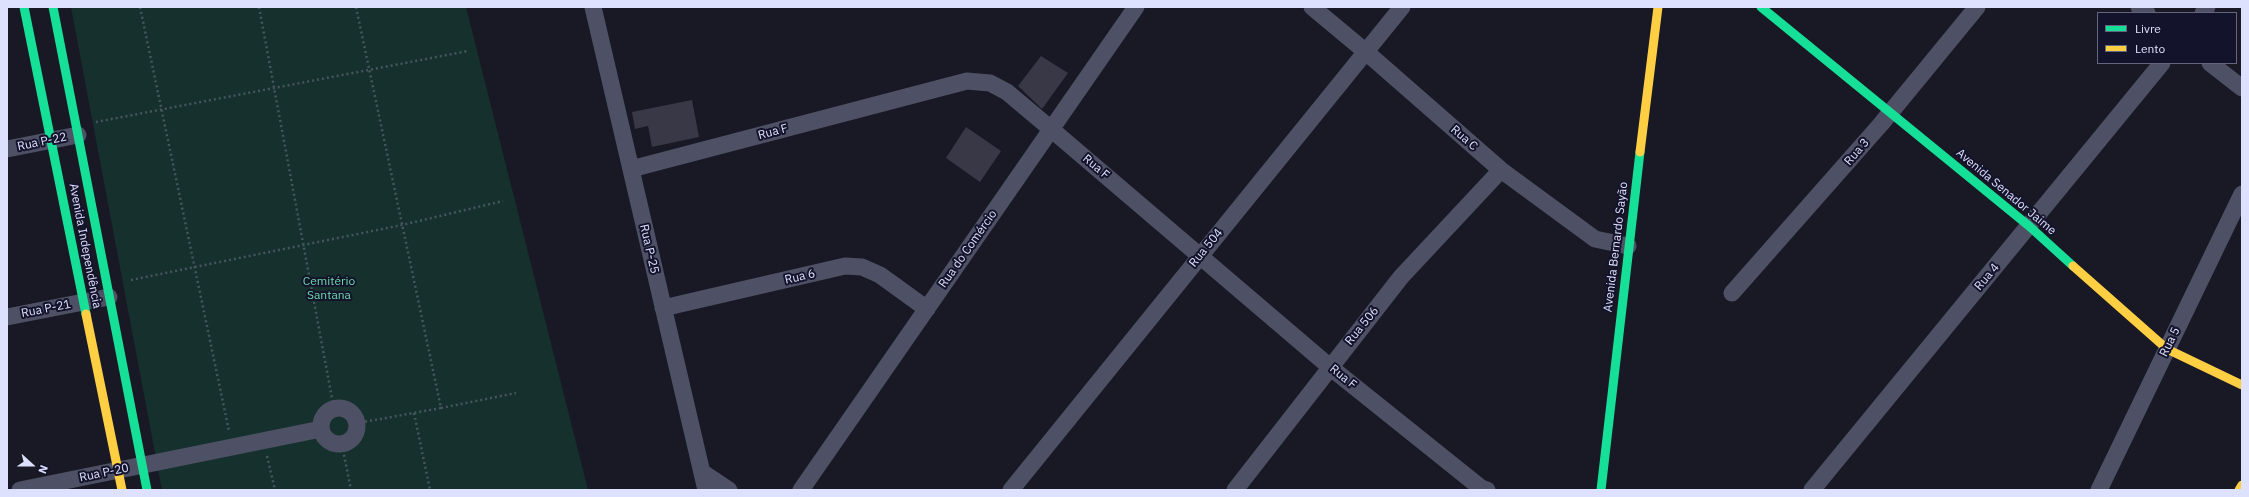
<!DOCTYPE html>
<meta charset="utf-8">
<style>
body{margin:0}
#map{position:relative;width:2249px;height:497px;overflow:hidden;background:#191925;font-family:"IBM Plex Sans",sans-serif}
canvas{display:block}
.frame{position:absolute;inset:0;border:8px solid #dee1fd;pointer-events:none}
.legend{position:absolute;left:2097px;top:12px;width:140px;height:52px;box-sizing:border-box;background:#13132b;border:1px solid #64657f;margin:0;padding:5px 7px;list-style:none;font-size:12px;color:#dee1fd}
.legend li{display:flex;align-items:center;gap:8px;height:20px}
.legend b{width:20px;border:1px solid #64657f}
.north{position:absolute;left:12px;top:445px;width:40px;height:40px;-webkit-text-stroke:3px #13132b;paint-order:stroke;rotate:111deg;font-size:11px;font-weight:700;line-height:16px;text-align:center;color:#dee1fd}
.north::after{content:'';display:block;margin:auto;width:14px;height:18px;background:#dee1fd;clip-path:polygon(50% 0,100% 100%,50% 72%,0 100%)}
</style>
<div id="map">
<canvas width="2249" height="497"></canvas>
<div class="frame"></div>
<ul class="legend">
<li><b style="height:5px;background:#16e098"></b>Livre</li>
<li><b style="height:5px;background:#ffcf43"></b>Lento</li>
</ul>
<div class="north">N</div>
</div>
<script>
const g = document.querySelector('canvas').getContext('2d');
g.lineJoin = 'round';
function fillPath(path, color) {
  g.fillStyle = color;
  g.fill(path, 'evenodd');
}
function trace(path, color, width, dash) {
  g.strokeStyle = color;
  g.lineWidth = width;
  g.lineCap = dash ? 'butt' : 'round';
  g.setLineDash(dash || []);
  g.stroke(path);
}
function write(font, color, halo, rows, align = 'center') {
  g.font = font + ' "IBM Plex Sans",sans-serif';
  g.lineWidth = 4;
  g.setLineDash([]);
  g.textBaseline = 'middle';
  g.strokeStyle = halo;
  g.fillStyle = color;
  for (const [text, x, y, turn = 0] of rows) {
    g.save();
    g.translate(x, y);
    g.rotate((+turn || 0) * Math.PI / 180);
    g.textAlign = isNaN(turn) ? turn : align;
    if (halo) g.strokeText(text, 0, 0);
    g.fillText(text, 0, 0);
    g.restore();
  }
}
fillPath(new Path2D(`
 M71,7H466L588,490H162Z`), '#16312d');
fillPath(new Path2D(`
 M1041,56L1068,73L1042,109L1018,86Z
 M692,100L699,137L652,147L648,126L635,129L632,112Z
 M966,127L1001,151L980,182L946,158Z`), '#383846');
trace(new Path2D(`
 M140,7L229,431
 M259,7L334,409
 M356,7L441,408L358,423
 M96,122L468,51
 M131,280L402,225L503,201
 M441,408L516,393
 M414,413L430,490
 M342,445L351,490
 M267,456L275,490`), '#46555e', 2.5, [2, 3]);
trace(new Path2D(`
 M593,7L706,490
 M1312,7L1366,52L1501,170L1595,239L1628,246
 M2139,7L2147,13
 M2203,13L2207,7
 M2210,63L2242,88
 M7,149L78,135
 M631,169L967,81L990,83L1007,92L1051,129L1330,367L1481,488L1487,490
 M1732,293L1881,124L1977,7
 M663,308L845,266L862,267L880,275L927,309
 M7,317L109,297
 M321 426a18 18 0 1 1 36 0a18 18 0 1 1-36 0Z
 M702,472L729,490
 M20,490L321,429
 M801,490L1136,7
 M1011,490L1402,7
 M1235,490L1401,277L1501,170
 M1812,490L2162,63
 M2099,490L2242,194`), '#4e5165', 17);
trace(new Path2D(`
 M24,7L86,314
 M53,7L147,490
 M1761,7L2029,226L2073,266
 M1601,490L1640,152`), '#16e098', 9);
trace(new Path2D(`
 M1640,152L1658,7
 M2073,266L2167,349L2242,385
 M86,314L122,490
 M2239,490L2242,485`), '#ffcf43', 9);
write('12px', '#dee1fd', '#13132b', [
 ["Rua F",773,132,-15],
 ["Rua C",1464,138,41],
 ["Rua P-22",42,142,-12],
 ["Rua 3",1857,152,-49],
 ["Rua F",1096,167,40],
 ["Avenida Senador Jaime",2006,192,40],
 ["Avenida Independência",85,246,79],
 ["Avenida Bernardo Sayão",1616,247,-83],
 ["Rua 504",1206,248,-51],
 ["Rua P-25",649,249,77],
 ["Rua do Comércio",968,249,-55],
 ["Rua 6",800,277,-13],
 ["Rua 4",1987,277,-50],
 ["Rua P-21",46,309,-11],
 ["Rua 506",1362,326,-51],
 ["Rua 5",2170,342,-64],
 ["Rua F",1343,377,39],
 ["Rua P-20",104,473,-12]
]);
write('12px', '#6cdbab', '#13132b', [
 ["Cemitério",329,282],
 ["Santana",329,296]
]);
</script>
